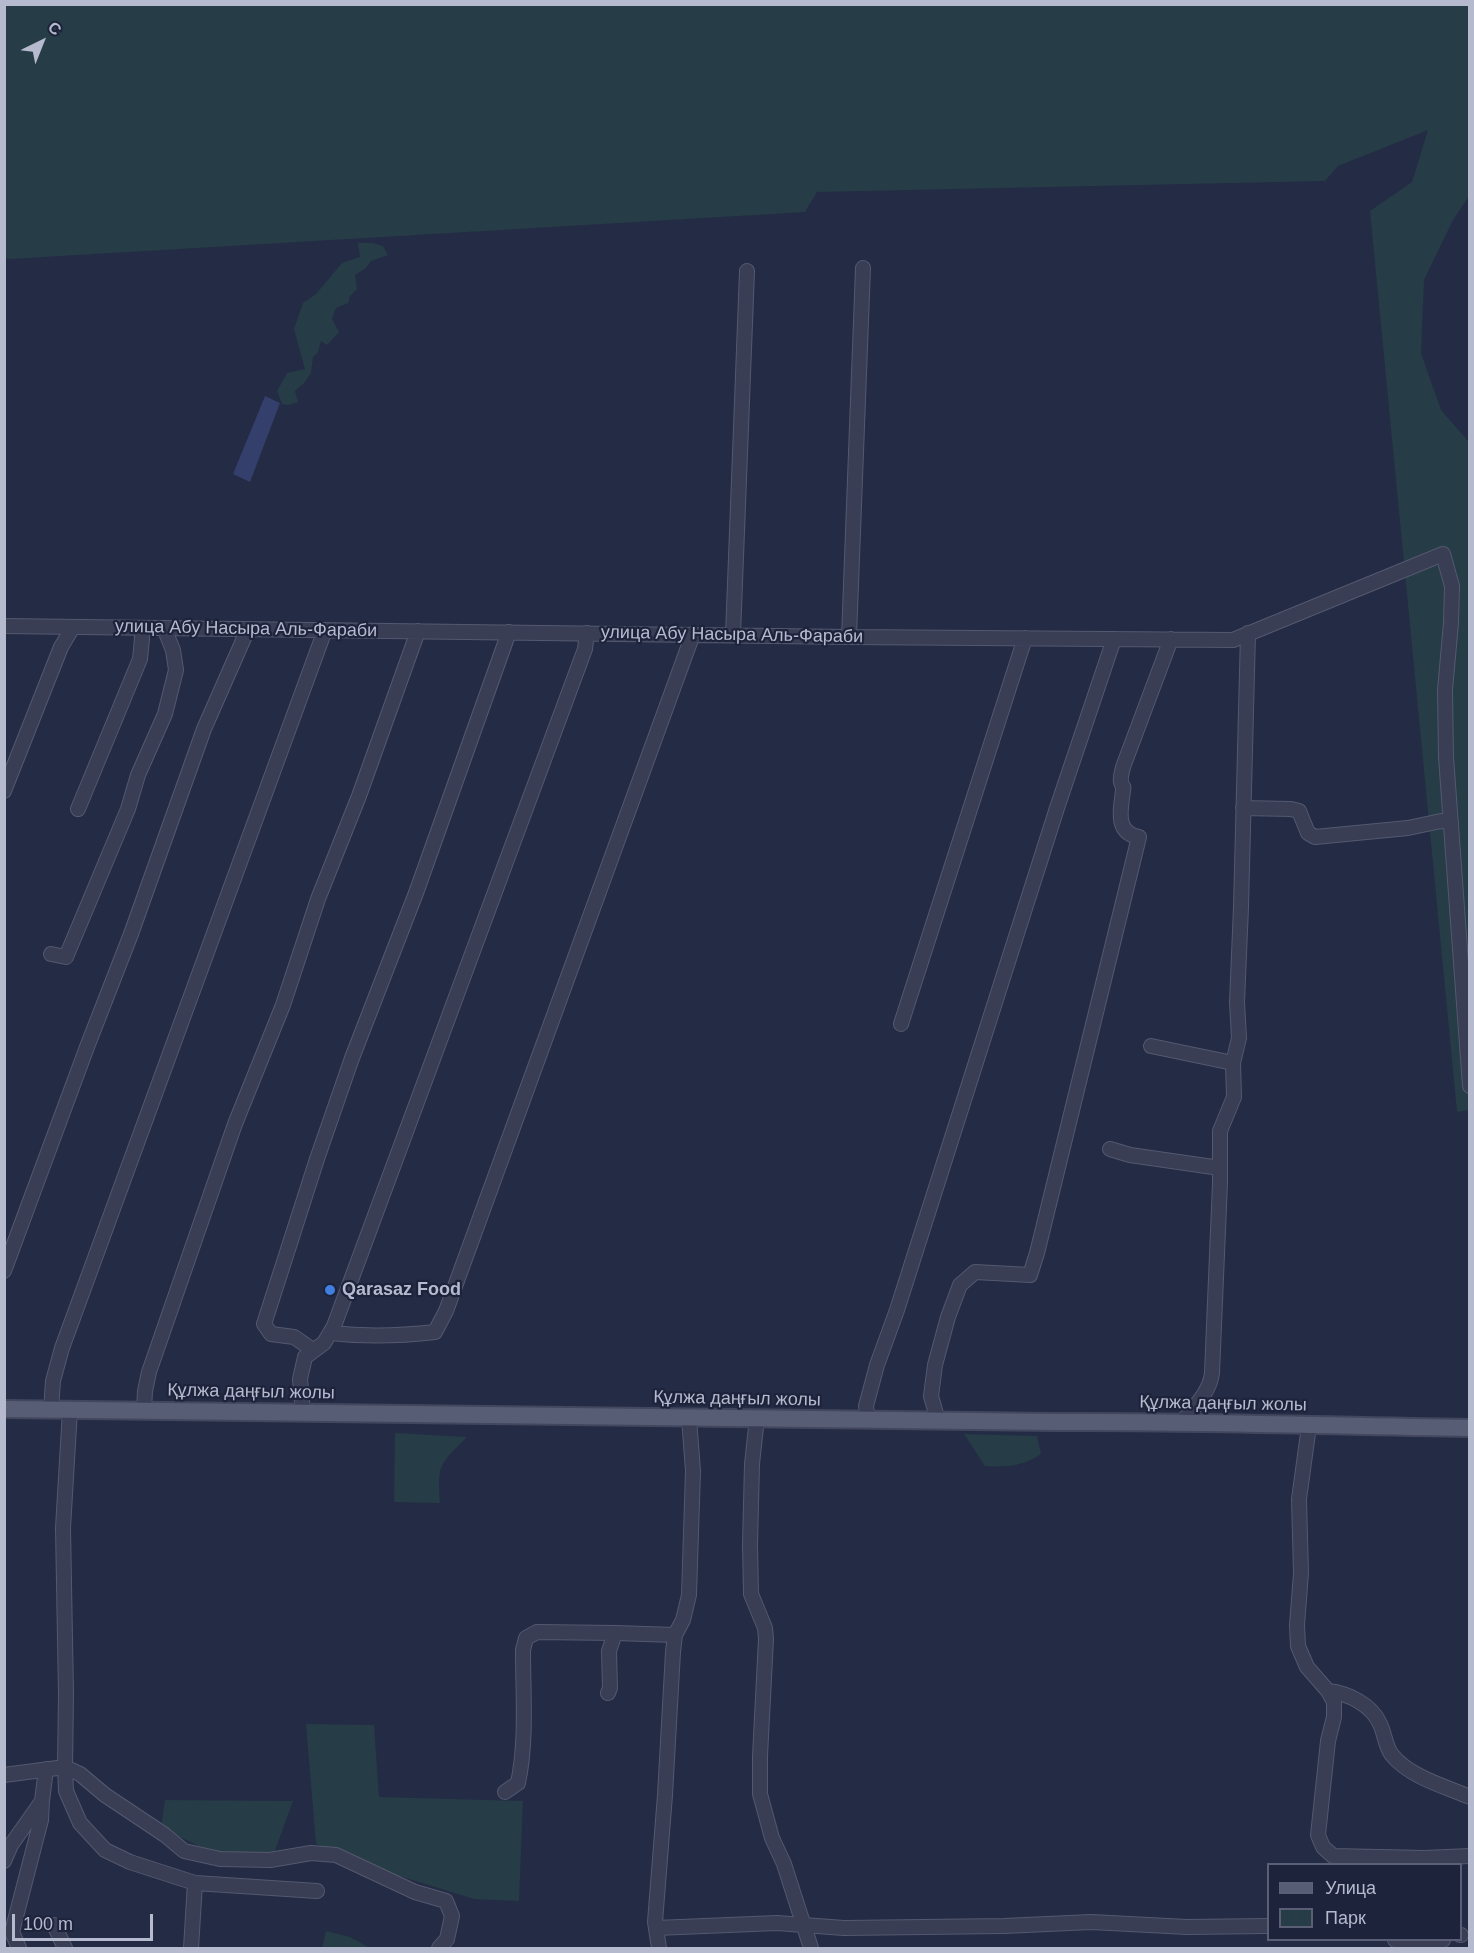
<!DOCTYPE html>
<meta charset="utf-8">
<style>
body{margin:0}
#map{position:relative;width:1474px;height:1953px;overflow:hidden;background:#242b45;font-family:Arial,sans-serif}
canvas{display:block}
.frame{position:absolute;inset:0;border:6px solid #b6bace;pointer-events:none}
.legend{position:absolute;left:1267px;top:1863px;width:195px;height:78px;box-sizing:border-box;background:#1d233a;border:2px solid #5a5f75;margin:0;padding:8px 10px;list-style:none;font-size:18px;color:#b6bace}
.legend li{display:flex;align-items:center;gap:12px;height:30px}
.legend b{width:30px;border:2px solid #5a5f75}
.north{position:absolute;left:12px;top:12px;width:60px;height:60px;-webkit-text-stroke:4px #1d233a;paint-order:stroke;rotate:43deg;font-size:16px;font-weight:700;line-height:24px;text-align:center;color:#b6bace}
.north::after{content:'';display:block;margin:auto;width:21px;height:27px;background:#b6bace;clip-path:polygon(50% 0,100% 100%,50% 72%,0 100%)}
.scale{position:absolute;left:12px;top:1914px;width:141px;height:27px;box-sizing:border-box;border:3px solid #b6bace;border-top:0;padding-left:8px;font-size:18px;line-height:21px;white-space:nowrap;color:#b6bace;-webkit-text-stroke:4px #1d233a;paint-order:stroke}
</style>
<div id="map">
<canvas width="1474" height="1953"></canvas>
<div class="frame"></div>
<ul class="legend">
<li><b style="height:8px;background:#575d75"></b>Улица</li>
<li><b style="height:16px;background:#263c46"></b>Парк</li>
</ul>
<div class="north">С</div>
<div class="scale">100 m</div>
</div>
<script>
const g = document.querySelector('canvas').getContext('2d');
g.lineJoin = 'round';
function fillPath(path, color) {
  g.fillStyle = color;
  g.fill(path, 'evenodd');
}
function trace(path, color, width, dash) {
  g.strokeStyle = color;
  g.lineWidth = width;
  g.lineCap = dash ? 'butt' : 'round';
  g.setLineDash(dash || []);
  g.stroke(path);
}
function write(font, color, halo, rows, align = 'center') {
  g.font = font + ' Arial,sans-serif';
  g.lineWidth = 4.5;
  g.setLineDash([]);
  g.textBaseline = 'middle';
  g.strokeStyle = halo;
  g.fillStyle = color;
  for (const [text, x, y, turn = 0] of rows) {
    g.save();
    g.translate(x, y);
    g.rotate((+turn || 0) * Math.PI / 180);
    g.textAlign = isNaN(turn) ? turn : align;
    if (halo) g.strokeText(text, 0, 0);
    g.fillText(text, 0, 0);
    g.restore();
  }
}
fillPath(new Path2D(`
 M4,5H1469V196L1453,220L1424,280L1421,353L1441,410L1469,442V1110L1457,1112L1370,211L1412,182L1428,130L1338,166L1325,181L817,192L805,212L10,259L4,258Z
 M358,243H373L383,246L388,255L371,261L366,268L355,275L357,289L350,296L348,303L336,308L332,319L339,332L327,345L321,341L318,352L313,357L311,373L304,383L295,391L298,402L288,405L282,404L277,391L287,373L305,369L294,329L303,303L316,294L342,263L360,257Z
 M395,1433L467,1437C440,1464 437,1464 440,1503L394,1502Z
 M964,1434L1037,1436L1041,1454C1021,1467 1007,1467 985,1466Z
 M306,1724L374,1725L379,1797L523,1801L519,1901L474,1899L370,1867L316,1844Z
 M165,1800L293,1801L274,1853L241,1857L199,1846L161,1828Z
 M326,1931L350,1937L370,1948H322Z`), '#263c46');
fillPath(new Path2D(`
 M265,396L280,403L250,482L233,474Z`), '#343f6c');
const minor = new Path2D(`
 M4,626L849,637L1233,640L1443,554L1452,586L1451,623L1445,690L1446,757L1470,1086
 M733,635L747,271
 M849,637L863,268
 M4,791L61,647L73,627
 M1243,808L1291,809L1299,811L1308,833L1315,837L1408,828L1441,821L1451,822
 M78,809L140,659L143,628
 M51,954L66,957L128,809L138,775L165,714L176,670L173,650L164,628
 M901,1024L1025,638
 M1151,1046L1233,1063
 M1110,1149L1130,1155L1220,1168
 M4,1271L87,1047L131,934L204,729L248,629
 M331,1333C366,1337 400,1336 435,1332L446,1311L693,634
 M313,1350L294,1337L271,1334L264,1324L317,1159L352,1058L416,893L509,632
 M51,1410L53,1381L62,1348L325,630
 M144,1410L145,1391L149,1372L235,1124L283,1005L318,899L359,796L418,631
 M303,1413L300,1379L305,1357L324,1343L334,1326L585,649L587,633
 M757,1418L752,1464L750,1545L751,1594L765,1628L766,1639L760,1756V1794L772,1838L784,1864L811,1948
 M868,1420L866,1406L877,1365L897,1310L1057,808L1114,639
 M938,1421L931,1396L935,1365L948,1317L960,1285L975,1272L1030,1275L1037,1253C1071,1114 1104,975 1139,837C1114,833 1121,808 1123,791C1124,783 1123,790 1121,782C1120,777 1122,772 1123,767L1171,639
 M1183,1421C1194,1407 1210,1392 1212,1373L1220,1183V1131L1234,1097L1233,1063L1239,1038L1237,1002L1241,907L1248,633
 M1309,1426L1299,1499L1301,1573L1297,1625L1298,1646L1307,1667L1328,1691L1334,1702V1717L1328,1741L1318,1835L1323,1847L1333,1856L1424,1858L1470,1856
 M1328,1691C1348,1693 1372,1705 1380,1724C1385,1734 1385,1746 1392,1755C1410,1777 1444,1786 1470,1797
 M608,1693L610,1688L609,1651L615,1633L675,1635
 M4,1775L65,1767L66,1694L63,1528L70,1410
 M505,1792L518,1783C527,1741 523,1694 523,1650L526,1638L537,1632L615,1633
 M4,1861L11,1845L42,1801L46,1769
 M317,1891L195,1883L130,1862L105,1850L80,1823L66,1791L65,1767L80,1774L105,1795L165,1835L184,1851L220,1859L270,1860L311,1853L336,1855L415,1892L446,1901L452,1916L447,1939L439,1948
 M54,1925L65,1948
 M656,1928L777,1923L844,1928L1004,1926L1091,1922L1187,1927L1268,1926
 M1460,1935H1461
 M1395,1940L1424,1945L1443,1940
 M19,1948L12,1932L41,1820L42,1801
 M191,1948L195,1883
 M659,1948L655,1922L665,1795L673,1652L675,1635L683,1620L689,1595L693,1471L689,1418`);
const major = new Path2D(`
 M4,1409L1054,1422C1193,1421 1331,1426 1470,1428`);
trace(minor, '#54596f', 16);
trace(major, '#42475e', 20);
trace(minor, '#393e55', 14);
trace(major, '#575d75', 16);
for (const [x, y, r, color] of [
 [330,1290,6,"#3f7fe0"]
]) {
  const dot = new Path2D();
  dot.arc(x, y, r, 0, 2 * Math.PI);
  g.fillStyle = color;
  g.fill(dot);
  trace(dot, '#1d233a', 2);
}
write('18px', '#b6bace', '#1d233a', [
 ["улица Абу Насыра Аль-Фараби",246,629,1],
 ["улица Абу Насыра Аль-Фараби",732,635,1],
 ["Құлжа даңғыл жолы",251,1392,1],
 ["Құлжа даңғыл жолы",737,1399,1],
 ["Құлжа даңғыл жолы",1223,1404,1]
]);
write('bold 18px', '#b6bace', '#1d233a', [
 ["Qarasaz Food",342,1290]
], 'left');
</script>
